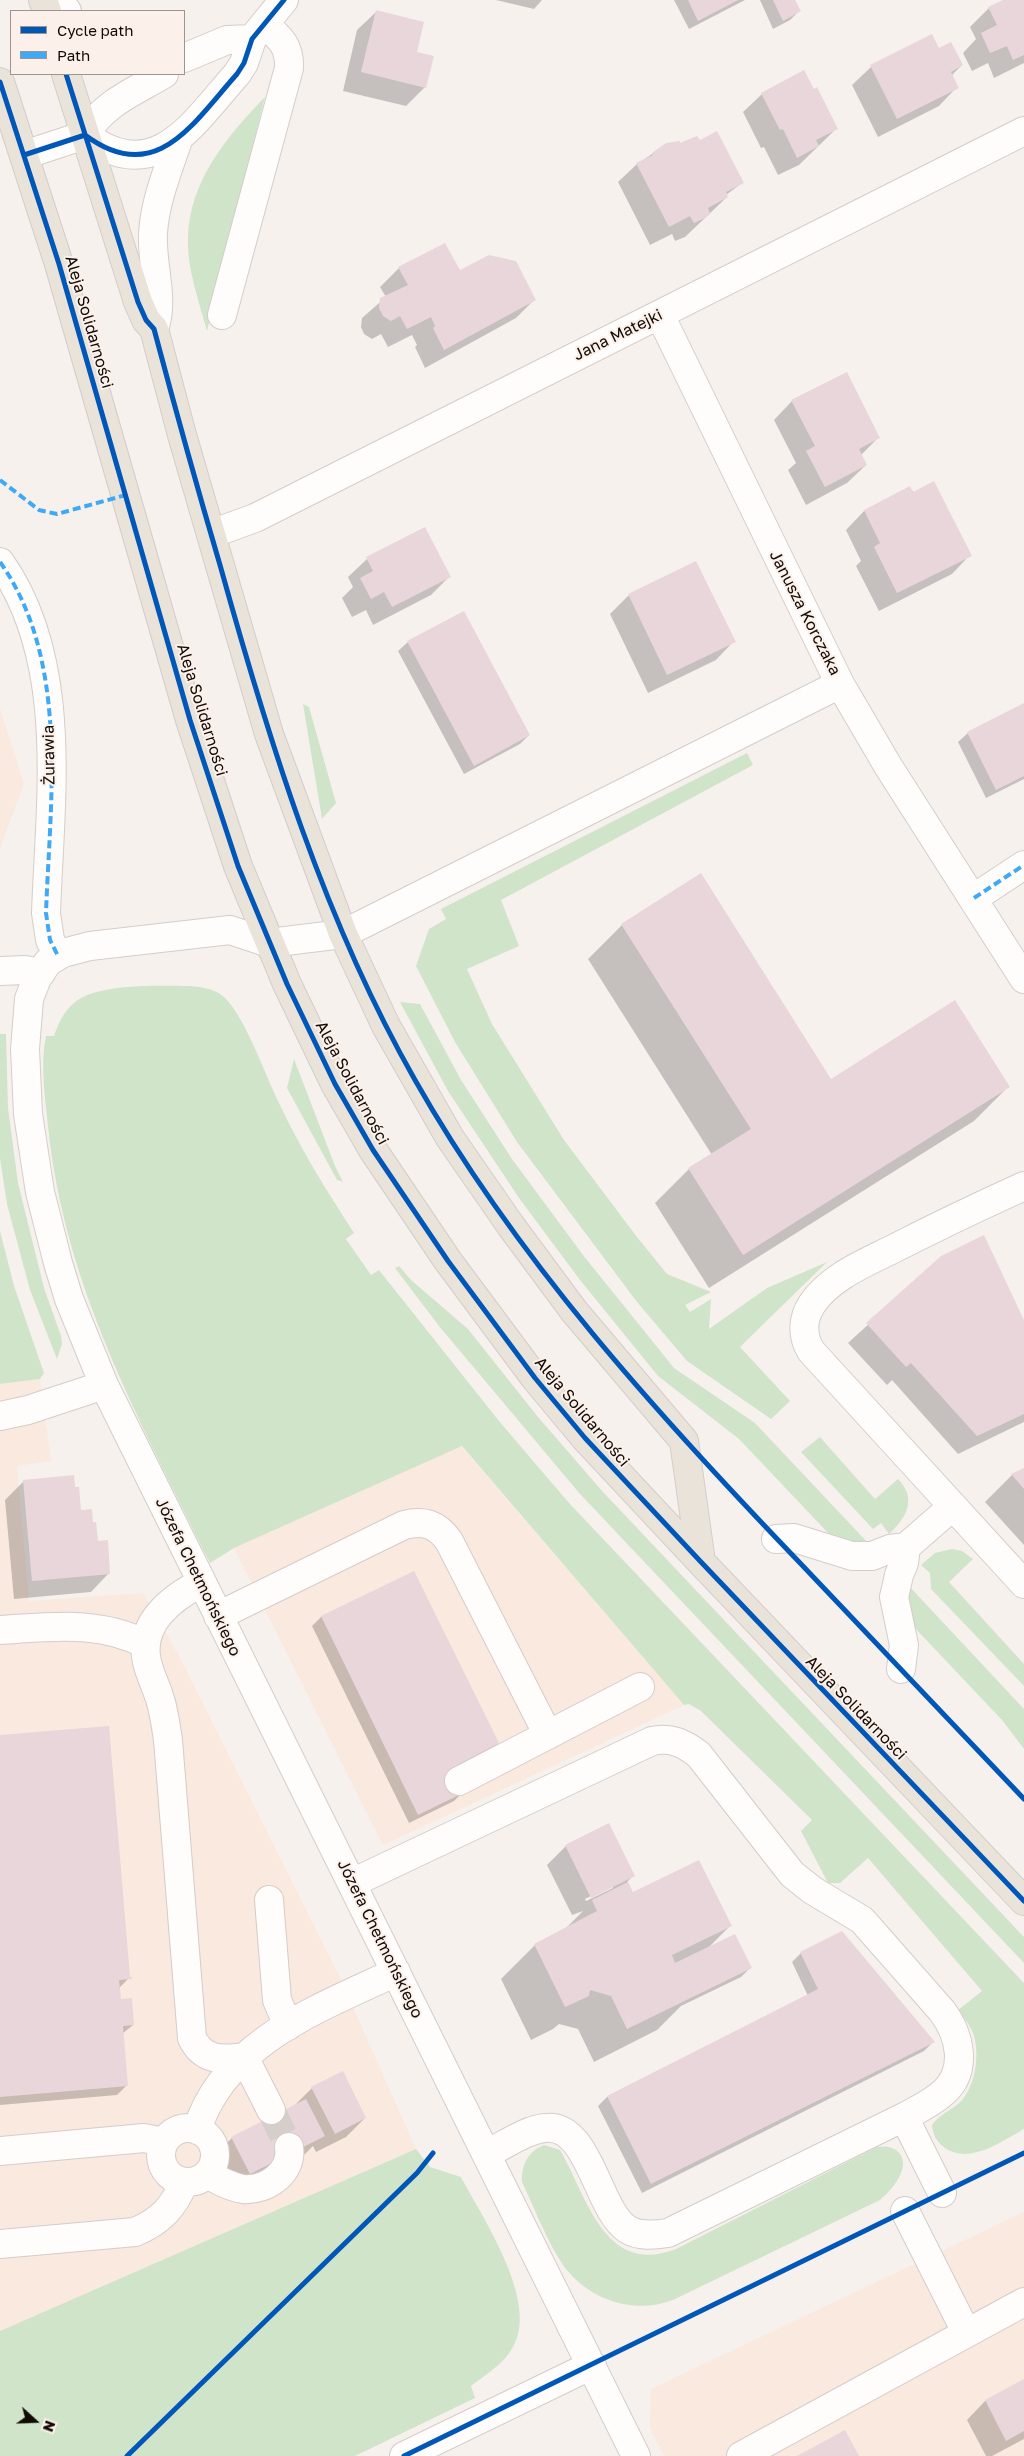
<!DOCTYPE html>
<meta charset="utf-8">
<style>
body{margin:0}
#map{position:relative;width:1024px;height:2456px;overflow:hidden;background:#f7f1ee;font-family:"Golos Text",sans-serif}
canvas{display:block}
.legend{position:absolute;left:10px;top:10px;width:175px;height:65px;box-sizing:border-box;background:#fbf0ea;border:1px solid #9e948e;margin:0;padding:6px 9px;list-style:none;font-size:15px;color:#120a05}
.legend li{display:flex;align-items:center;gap:10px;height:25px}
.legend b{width:25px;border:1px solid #9e948e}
.north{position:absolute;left:10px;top:2396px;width:50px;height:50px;-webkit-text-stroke:4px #fbf0ea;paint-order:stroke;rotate:110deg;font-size:14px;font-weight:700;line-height:20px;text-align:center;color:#120a05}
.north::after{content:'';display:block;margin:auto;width:18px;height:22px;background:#120a05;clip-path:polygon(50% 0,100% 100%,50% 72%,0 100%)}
</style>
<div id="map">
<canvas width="1024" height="2456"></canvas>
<ul class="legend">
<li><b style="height:6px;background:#0057b8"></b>Cycle path</li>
<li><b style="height:6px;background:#3fa9f5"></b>Path</li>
</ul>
<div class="north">N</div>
</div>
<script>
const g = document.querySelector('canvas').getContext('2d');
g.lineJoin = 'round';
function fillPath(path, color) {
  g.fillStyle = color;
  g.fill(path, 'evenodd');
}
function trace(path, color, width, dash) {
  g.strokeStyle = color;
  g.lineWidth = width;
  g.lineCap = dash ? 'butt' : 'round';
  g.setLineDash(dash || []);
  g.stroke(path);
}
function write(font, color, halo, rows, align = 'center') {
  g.font = font + ' "Golos Text",sans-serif';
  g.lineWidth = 4;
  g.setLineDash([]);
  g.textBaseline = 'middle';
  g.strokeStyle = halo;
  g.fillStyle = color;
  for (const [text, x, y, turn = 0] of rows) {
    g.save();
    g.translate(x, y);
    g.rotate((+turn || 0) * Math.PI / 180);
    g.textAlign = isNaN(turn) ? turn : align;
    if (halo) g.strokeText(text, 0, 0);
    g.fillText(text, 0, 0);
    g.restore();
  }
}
fillPath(new Path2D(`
 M0,708L24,784L0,848Z
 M40,1379L51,1461L17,1466L29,1601L143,1593L179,1656L339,1976L416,2149L0,2331V1384Z
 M461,1446L684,1705L383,1845L234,1548Z
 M1024,2212V2456H664L650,2428L651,2389Z`), '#fae9de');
fillPath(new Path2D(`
 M265,97L207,331C199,301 187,269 188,238C189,181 228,135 265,97Z
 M303,704L309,707L336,803L322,819Z
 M747,753L753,765L501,900L519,946L467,969L492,1024L564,1140L637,1237L667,1274L711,1292L685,1305L690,1312L711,1299L709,1329L767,1288L827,1262L740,1347L790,1401L771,1419L687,1361L637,1302L517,1142L455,1042L416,966L429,929L446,919L441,909Z
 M189,986C203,987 217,989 227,1000C247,1022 266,1077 280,1105C301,1150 327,1191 354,1233L346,1239L371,1275L379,1270L499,1421L569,1503L1024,1983V2129C1002,2141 970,2165 945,2148C936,2141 933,2135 932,2125C940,2113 953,2110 962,2100C976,2084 980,2053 973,2033C970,2025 963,2017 958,2010L982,1991L868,1858L840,1883H828L801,1831L812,1820L701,1711L689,1704L684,1705L462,1446L234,1548L210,1563C140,1421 64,1286 48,1126C45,1097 40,1064 46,1036H54C58,1024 64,1011 74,1003C97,983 159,986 189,986Z
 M400,1002L420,1004L461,1080L512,1159L583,1255L674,1368L755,1423L869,1544L857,1545L830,1535L739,1439L658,1376L580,1280L519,1198L448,1091Z
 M0,1034H6L8,1108L18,1183L44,1288L61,1336L62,1344L57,1359L30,1290L7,1204L0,1158Z
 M294,1059L335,1166L343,1182L337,1180L287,1088Z
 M0,1231L14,1286L44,1373L40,1379L0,1384Z
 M399,1266L411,1280L468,1329L538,1417L603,1492L1024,1937V1963L580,1494L439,1326L395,1268Z
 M820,1437L875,1499L898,1479C917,1498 907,1518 889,1534L881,1523L873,1529L801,1452Z
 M952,1549L962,1551L973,1559L949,1582L1024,1664V1686L931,1589L930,1573L921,1565L935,1553Z
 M908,1585L1024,1709V1749L1002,1720L913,1626L907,1607Z
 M544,2145L560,2150C587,2196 604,2277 676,2249L877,2147C884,2146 890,2146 896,2150C915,2164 891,2191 880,2200L675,2299C635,2316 588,2300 563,2265C546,2240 535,2209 522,2182C521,2166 528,2151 544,2145Z
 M416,2149L430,2167L461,2177C482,2217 540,2302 513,2347C504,2364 485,2375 471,2386L475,2398L355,2456H0V2331Z`), '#d0e4ca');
fillPath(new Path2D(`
 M496,0H542L534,9Z
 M674,0H745L689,29Z
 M760,0H793L799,11L790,20L773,29Z
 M1005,0H1024V63L994,78L988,63L972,71L963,53L976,39L970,27L989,8Z
 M376,12L415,53L425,87L406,106L343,91L357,30Z
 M939,50L962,65L951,76L957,87L939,106L878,137L852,85L871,67Z
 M762,94L837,128L799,165L778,175L764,147L761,148L743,112Z
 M680,145L742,183L726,195L727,197L685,237L675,241L672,234L650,245L618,182L637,164L652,154Z
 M399,268L459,271L534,300L516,318L425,368L415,347L417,345L412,335L388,347L381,334L372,339L364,334L361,327L362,318L386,297L380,287Z
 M792,401L878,438L861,455L866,465L847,483L806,505L788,470L796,463L774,420Z
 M910,488L970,555L952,574L879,611L856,566L861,561L846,530L864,511Z
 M367,559L449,577L431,595L373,625L366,610L352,617L342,598L353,587L348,577Z
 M695,562L734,641L716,660L648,693L610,614L628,596Z
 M408,642L529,735L520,744L464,774L398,651Z
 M1024,705V779L986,798L958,742L968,733Z
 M622,925L830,1080L1008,1087L974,1121L709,1288L655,1203L689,1169L712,1155L588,959Z
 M942,1257L1024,1323V1422L958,1454L892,1380L887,1385L848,1343Z
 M1024,1470V1545L985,1502L1012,1475Z
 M24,1481L74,1489L80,1511L97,1543L109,1573L91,1592L14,1599L5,1500Z
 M414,1572L498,1743L489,1752L463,1792L454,1801L409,1823L312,1626L321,1617Z
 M0,1737L129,1978L120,1987L119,2001L133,2025L122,2034L126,2086L117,2095L0,2105Z
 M566,1846L634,1875L627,1882L633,1894L730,1926L708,1948L750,1968L741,1977L681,2006L657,2030L594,2062L578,2029L559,2024L553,2029L531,2040L501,1979L535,1945L564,1930L583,1911L572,1915L547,1865ZM613,1885V1888L586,1901L585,1899Z
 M801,1953L933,2042L924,2051L642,2193L598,2106L607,2097L808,1996L792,1962Z
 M312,2088L365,2118L346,2137L316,2152L313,2146L305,2154L231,2192L213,2157L232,2138L293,2107Z
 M1024,2380V2439L992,2456H986L967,2420L985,2401Z`), '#0003');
fillPath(new Path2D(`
 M688,0H738L698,21Z
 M773,0H795L801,11L783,21Z
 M1003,0H1024V55L1013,60L1007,46L990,53L981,33L997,25L988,7Z
 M376,10L424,22L417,52L434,56L426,88L361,72Z
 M932,34L939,48L951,42L963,65L951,72L959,88L897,119L870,65Z
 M804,70L814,89L817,87L838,129L816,140L819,146L797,158L783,129L780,130L761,93Z
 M717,131L744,183L726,192L728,197L708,208L710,214L705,218L694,223L690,216L669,227L636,163L653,155L652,153L666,143L680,141V143L697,136L700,140Z
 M445,243L460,270L489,255L516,261L536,300L444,350L433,328L435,326L431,317L407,329L400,316L391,321L383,316L379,308L380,298L408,285L398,267Z
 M847,372L880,438L859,449L867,465L825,487L806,451L815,446L791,400Z
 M934,481L972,556L897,593L874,547L880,543L864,510L910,486L913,492Z
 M425,527L451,577L392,607L384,592L371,599L360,578L373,571L366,557Z
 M696,561L736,642L667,675L628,594Z
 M464,611L530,735L474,766L407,641Z
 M1024,703V776L996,790L967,732Z
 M701,873L831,1079L955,1000L1010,1087L743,1255L688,1168L751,1129L621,924Z
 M984,1235L1024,1320V1414L977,1436L911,1363L906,1367L866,1323L941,1256Z
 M1024,1468V1489L1011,1474Z
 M74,1475L75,1487H79L81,1510L92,1509L93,1522H96L98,1541L108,1540L110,1574L32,1581L23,1480Z
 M414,1571L499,1743L452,1768L465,1792L418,1815L321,1616Z
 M109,1726L130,1977H132V1979L119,1980L121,1999L132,1998L134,2025L123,2026L128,2086L0,2097V1735Z
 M609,1823L635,1876L591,1898L565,1845Z
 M699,1860L732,1926L672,1955L675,1963L735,1934L752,1968L627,2029L611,1996L590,1990L589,1996L565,2007L534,1944L597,1911L592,1900L628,1882L633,1892Z
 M842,1931L935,2042L651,2184L607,2096L818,1989L800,1952Z
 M343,2071L366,2118L335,2134L311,2087Z
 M306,2099L325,2136L250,2174L231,2137Z
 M1024,2379V2431L1006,2441L985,2400Z
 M845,2430L859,2456H797Z`), '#e8d6db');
trace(new Path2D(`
 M271,2110L289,2147`), '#d5cecb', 28, [28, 14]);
const minor = new Path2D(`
 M58,0L67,11
 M184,58L227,40L252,39
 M85,135C156,188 193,123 237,74L244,63L252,39L284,0
 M24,155L85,135C103,103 134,92 164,74
 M222,315L289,68C290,46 280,38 265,24
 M660,315L840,684L888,766L1024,979
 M154,329C165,299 151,265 153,233C155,201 168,170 178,140
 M211,534L255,518L1024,131
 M0,562C70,661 50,799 46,913L50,940L58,956
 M974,898L1024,865
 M0,971L25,970L41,973
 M1024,1186C980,1206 936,1227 893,1249C865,1263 830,1277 812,1304C802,1319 802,1336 811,1351L1024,1584
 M0,1416L28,1410L104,1385
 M776,1539L794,1538L852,1556H872L890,1549L906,1547L953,1506
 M201,1583C171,1598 138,1624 147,1662C150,1675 156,1686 160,1699C164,1712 166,1726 168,1740L192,2038C203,2061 222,2060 244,2057L271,2110
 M218,1616L404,1525C424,1520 437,1524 449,1541L548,1735
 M0,1630C51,1627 99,1620 145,1644
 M901,1669L904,1645L894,1597L899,1575L904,1563L906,1547
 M459,1781L640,1687
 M352,1883L652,1741C671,1737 684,1743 699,1755L792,1874L812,1890L862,1920L942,2011C960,2035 968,2070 944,2092C932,2103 917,2110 904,2117L668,2233C655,2235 639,2237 627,2229C597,2209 589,2122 545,2128C525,2130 504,2146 486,2154
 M269,1900L277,2000L288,2026
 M904,2117L942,2193
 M161 2155a27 27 0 1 1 54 0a27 27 0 1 1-54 0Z
 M197,2130C224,2042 320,2008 396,1972
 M0,2151L144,2138L164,2142
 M207,2174C218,2180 230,2187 243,2189C267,2191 293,2172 289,2147
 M905,2211L966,2332
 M0,2244L135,2232C161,2221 174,2207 184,2182
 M404,2456L592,2365
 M636,2456L104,1385L69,1299L58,1263L40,1192L28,1114L25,1049L29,999L37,978L48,962L63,953L90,946L230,930L269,943L343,934L840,684
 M741,2456L1024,2302`);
const major = new Path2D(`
 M43,0L47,11
 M66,74L138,302L146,320L154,329L182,435L269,734L343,934L386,1026L450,1138L511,1226L574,1311L684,1441L701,1562
 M0,82L59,264L190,720L238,866L287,984L335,1084L373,1150L448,1261L535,1378L585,1438L701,1562L1024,1901`);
trace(minor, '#d4cdc8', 30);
trace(major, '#d1cecb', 30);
trace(minor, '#fefdfc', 28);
trace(major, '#e9e3da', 28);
trace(new Path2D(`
 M0,480L39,510L57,514L126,495
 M0,562C70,661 50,799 46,913L50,940L58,956
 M974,898L1024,865`), '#3fa9f5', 4, [8, 4]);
trace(new Path2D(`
 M66,74L138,302L146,320L154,329C175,408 197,487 220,565C269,741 324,920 415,1080C517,1260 658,1415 801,1564C875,1642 950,1721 1024,1799
 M0,82L59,264L190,720L238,866L287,984L335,1084L373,1150L448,1261L535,1378L585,1438L701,1562L1024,1901
 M85,135C156,188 193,123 237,74L244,63L252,39L284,0
 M24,155L85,135
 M127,2456L417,2173L433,2153
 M404,2456L1024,2153`), '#0057b8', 5);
write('16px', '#120a05', '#fbf0ea', [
 ["Aleja Solidarności",89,322,74],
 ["Jana Matejki",618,335,-26],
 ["Janusza Korczaka",805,613,63],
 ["Aleja Solidarności",202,710,73],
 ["Żurawia",49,755,-91],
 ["Aleja Solidarności",352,1083,62],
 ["Aleja Solidarności",582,1412,50],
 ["Józefa Chełmońskiego",198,1577,64],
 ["Aleja Solidarności",856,1708,46],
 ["Józefa Chełmońskiego",380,1939,64]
]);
</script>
